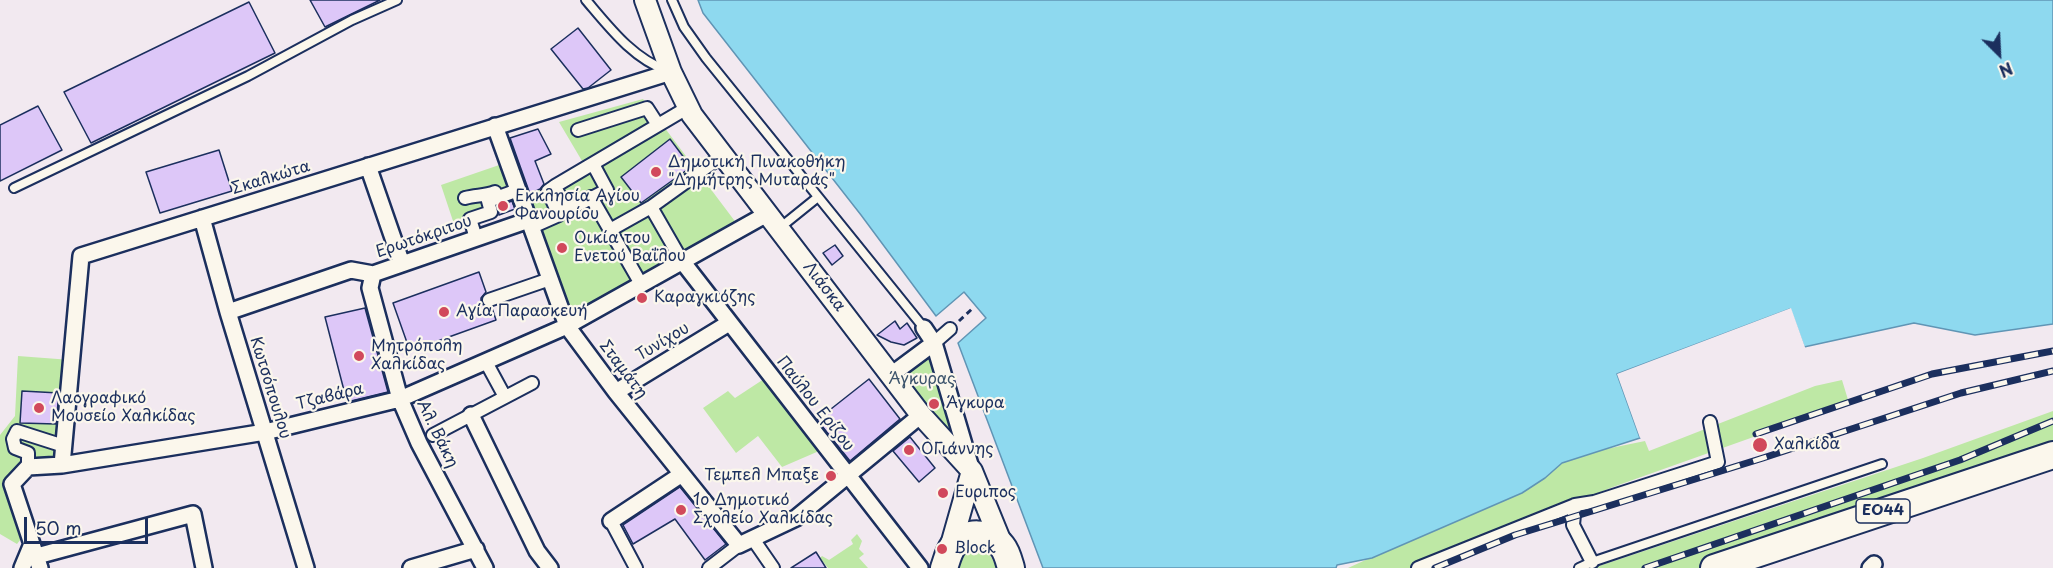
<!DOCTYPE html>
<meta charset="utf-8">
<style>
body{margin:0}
#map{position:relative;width:2053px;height:568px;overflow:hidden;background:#f2e9f0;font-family:"Playpen Sans",sans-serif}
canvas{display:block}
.north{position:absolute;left:1969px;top:24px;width:60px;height:60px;-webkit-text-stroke:4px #fbf7ec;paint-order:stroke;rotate:156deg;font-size:16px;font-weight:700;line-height:24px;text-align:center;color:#1b2f5e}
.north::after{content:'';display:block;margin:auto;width:21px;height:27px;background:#1b2f5e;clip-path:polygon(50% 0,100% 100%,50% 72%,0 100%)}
.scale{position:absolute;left:24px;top:517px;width:124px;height:27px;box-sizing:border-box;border:3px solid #1b2f5e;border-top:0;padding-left:8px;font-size:18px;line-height:21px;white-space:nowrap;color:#1b2f5e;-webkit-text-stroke:4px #fbf7ec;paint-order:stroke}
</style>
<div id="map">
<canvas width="2053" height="568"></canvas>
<div class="north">N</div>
<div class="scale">50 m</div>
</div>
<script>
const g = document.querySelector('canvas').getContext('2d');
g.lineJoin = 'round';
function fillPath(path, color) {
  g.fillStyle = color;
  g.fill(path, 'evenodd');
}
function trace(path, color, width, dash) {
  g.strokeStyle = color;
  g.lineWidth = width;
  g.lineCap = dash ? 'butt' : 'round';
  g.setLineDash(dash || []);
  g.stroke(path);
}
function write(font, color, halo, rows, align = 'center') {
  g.font = font + ' "Playpen Sans",sans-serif';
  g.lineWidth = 4.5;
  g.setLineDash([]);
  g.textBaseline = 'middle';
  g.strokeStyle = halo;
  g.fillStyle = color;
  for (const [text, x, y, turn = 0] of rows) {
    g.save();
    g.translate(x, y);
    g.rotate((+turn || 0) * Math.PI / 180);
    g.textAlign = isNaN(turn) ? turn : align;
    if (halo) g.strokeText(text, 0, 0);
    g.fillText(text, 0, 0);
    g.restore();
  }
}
fillPath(new Path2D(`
 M643,99L737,224L571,314L525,198L585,166L559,122Z
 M505,163L515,193L490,202L494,217L456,230L441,185Z
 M934,343L961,432L942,439L891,375Z
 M18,356L71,360L62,465L28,467L12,484L28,530L17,544L0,534V435L15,416Z
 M770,375L826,448L782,467L758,436L736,453L703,408L728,391L735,398Z
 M1842,380L1849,403L1613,487L1417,566L1418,568H1348L1545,478L1562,463L1601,450L1645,441L1649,451L1815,386Z
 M2053,411V455L1714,568H1593L1923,458Z
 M857,534L862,541L859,549L864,554L859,558L868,568H828L820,558L822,556L829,560L853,544L851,540Z
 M974,546C987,549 992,555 996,568H951L958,552Z`), '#bee8a5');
const water = new Path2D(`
 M698,0H2053V324L1975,335L1914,323L1804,347L1790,309L1617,374L1640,438L1562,463L1545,478L1522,493L1372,558L1337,565L1336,568H1043L958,343L986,318L964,292L936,316L861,215L703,13Z`);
fillPath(water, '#8ed9ef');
trace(water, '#6095b5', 1.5);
fillPath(new Path2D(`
 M1791,308L1806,350L1802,348L1789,312L1620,376L1643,437L1640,438L1617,374Z`), '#f2e9f0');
const building = new Path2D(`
 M310,0H380L325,27Z
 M249,2L275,53L91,143L64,92Z
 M578,28L611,70L588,88L583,89L551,49Z
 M38,106L62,150L0,181V125Z
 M538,129L551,154L535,161L544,184L540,189L530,194L510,138Z
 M670,139L691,167L641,203L621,177Z
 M219,150L232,191L160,213L146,172Z
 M512,201L515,209L499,215L498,206Z
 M835,245L843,256L832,265L823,253Z
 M479,272L486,292L481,298V303L487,308H492L496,320L410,351L393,303Z
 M365,308L388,392L347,402L325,317Z
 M895,321L900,329L907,323L917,338L904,345L891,342L877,335Z
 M869,379L900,419L850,461L817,420Z
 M22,391L59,393L56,424L20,423Z
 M910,437L935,468L919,482L893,451Z
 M680,487L726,544L705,560L675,519L633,544L623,525Z
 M816,552L826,568H791Z`);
fillPath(building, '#ddc7f8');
trace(building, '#1b2f5e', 1.5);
const service = new Path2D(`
 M586,0C609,27 633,59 668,71
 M672,0L684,27L706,58L924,328
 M14,188L248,76L352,20L397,0
 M787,222L818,197
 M1579,568L1592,562L1882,464`);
const pedestrian = new Path2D(`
 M578,130L647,108L658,125
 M555,186L687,108
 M591,197L641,284
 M465,198C476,195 485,196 495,192
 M651,207L722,156
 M532,227L559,215L548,191L555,186L566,211L607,190L593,164
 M610,230L651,207L682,261
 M476,238L470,219L491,212L488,201L518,190
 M489,300L550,279
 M934,343L950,329
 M486,362L505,397
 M433,435L532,383
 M28,467V453L15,448L13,439L17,431L64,446
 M611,521L636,568
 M753,539L773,568
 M1592,562L1573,525L1575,505L1594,502L1718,462L1710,422
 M709,568L739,545
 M1418,568L1575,505`);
const minor = new Path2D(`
 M495,126L567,326L616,392L739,545L796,518L921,415
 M368,166L402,264
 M202,218L228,312L306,568
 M682,261L920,568
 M373,274L370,288L400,399L419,443L485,568
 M228,312L351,270L373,274L529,220
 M924,328L934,343L971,468
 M891,375L934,343
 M616,392L729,323
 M471,415L537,551L550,568
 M62,465L81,256L671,72
 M611,521L682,474
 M37,556L193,514L204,568
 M22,568L32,544
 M40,568L12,484L28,467L62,465L265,432L400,399L567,326L767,214
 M411,568L476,549
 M1870,568L1874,564`);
const tertiary = new Path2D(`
 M645,0L671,72L692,115L921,415L972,471L1003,547
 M949,552L972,471`);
const primary = new Path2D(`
 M944,568C947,560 948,553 953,546C965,530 990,531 1002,546C1007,552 1009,561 1011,568
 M1714,568L2053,455`);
trace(service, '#1b2f5e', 12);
trace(pedestrian, '#1b2f5e', 16);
trace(minor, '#1b2f5e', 20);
trace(tertiary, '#1b2f5e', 24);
trace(primary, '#1b2f5e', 30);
trace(new Path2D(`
 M959,321L973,308`), '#1b2f5e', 3, [6, 4.5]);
trace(service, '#fbf7ec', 8);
trace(pedestrian, '#fbf7ec', 12);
trace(minor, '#fbf7ec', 15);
trace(tertiary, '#fbf7ec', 20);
trace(primary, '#fbf7ec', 26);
const rail = new Path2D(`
 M1756,434L1932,374L2053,351
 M1435,568L1515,535L1763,458L1961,393L2053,371
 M1645,568L1960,460L2053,421`);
trace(rail, '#1b2f5e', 7);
trace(rail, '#fbf7ec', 4.5, [14]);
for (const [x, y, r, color] of [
 [656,172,6,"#d1495b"],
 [503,206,6,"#d1495b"],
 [562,248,6,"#d1495b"],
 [642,298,6,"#d1495b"],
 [444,312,6,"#d1495b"],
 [359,356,6,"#d1495b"],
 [934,404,6,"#d1495b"],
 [39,408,6,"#d1495b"],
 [1760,445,8,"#d1495b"],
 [909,450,6,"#d1495b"],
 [831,476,6,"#d1495b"],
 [943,493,6,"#d1495b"],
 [681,510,6,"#d1495b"],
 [942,549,6,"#d1495b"]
]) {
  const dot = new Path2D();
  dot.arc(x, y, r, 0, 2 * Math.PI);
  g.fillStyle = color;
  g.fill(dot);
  trace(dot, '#fbf7ec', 2);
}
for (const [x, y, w] of [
 [1883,511,54]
]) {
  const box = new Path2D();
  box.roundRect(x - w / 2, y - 12, w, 24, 4.5);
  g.fillStyle = '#fbf7ec';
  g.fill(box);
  trace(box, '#1b2f5e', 1.5);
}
write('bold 15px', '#1b2f5e', null, [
 ["ΕΟ44",1883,511]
]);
write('16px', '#1b2f5e', '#fbf7ec', [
 ["Δημοτική Πινακοθήκη",668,163],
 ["\"Δημήτρης Μυταράς\"",668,181],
 ["Εκκλησία Αγίου",515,197],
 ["Φανουρίου",515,215],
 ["Οικία του",574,239],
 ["Ενετού Βαΐλου",574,257],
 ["Καραγκιόζης",654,298],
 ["Αγία Παρασκευή",456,312],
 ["Μητρόπολη",371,347],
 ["Χαλκίδας",371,365],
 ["Λαογραφικό",51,399],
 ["Μουσείο Χαλκίδας",51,417],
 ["Άγκυρα",946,404],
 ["Χαλκίδα",1774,445],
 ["ΟΓιάννης",921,450],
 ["Τεμπελ Μπαξε",819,476,"right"],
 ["Ευριπος",955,493],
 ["1ο Δημοτικό",693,501],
 ["Σχολείο Χαλκίδας",693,519],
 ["Block",954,549]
], 'left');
write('16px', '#1b2f5e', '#fbf7ec', [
 ["Σκαλκώτα",271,178,-17],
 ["Ερωτόκριτου",424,237,-19],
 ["Λιάσκα",824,287,52],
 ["Τυνίχου",663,342,-31],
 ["Σταμάτη",623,370,53],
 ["Κωτσόπουλου",270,388,73],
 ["Τζαβάρα",330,397,-14],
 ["Παύλου Ερίζου",815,404,52],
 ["Αλ. Βάκη",437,434,64]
]);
write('16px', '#3c546c', '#fbf7ec', [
 ["Άγκυρας",922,380]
]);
</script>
